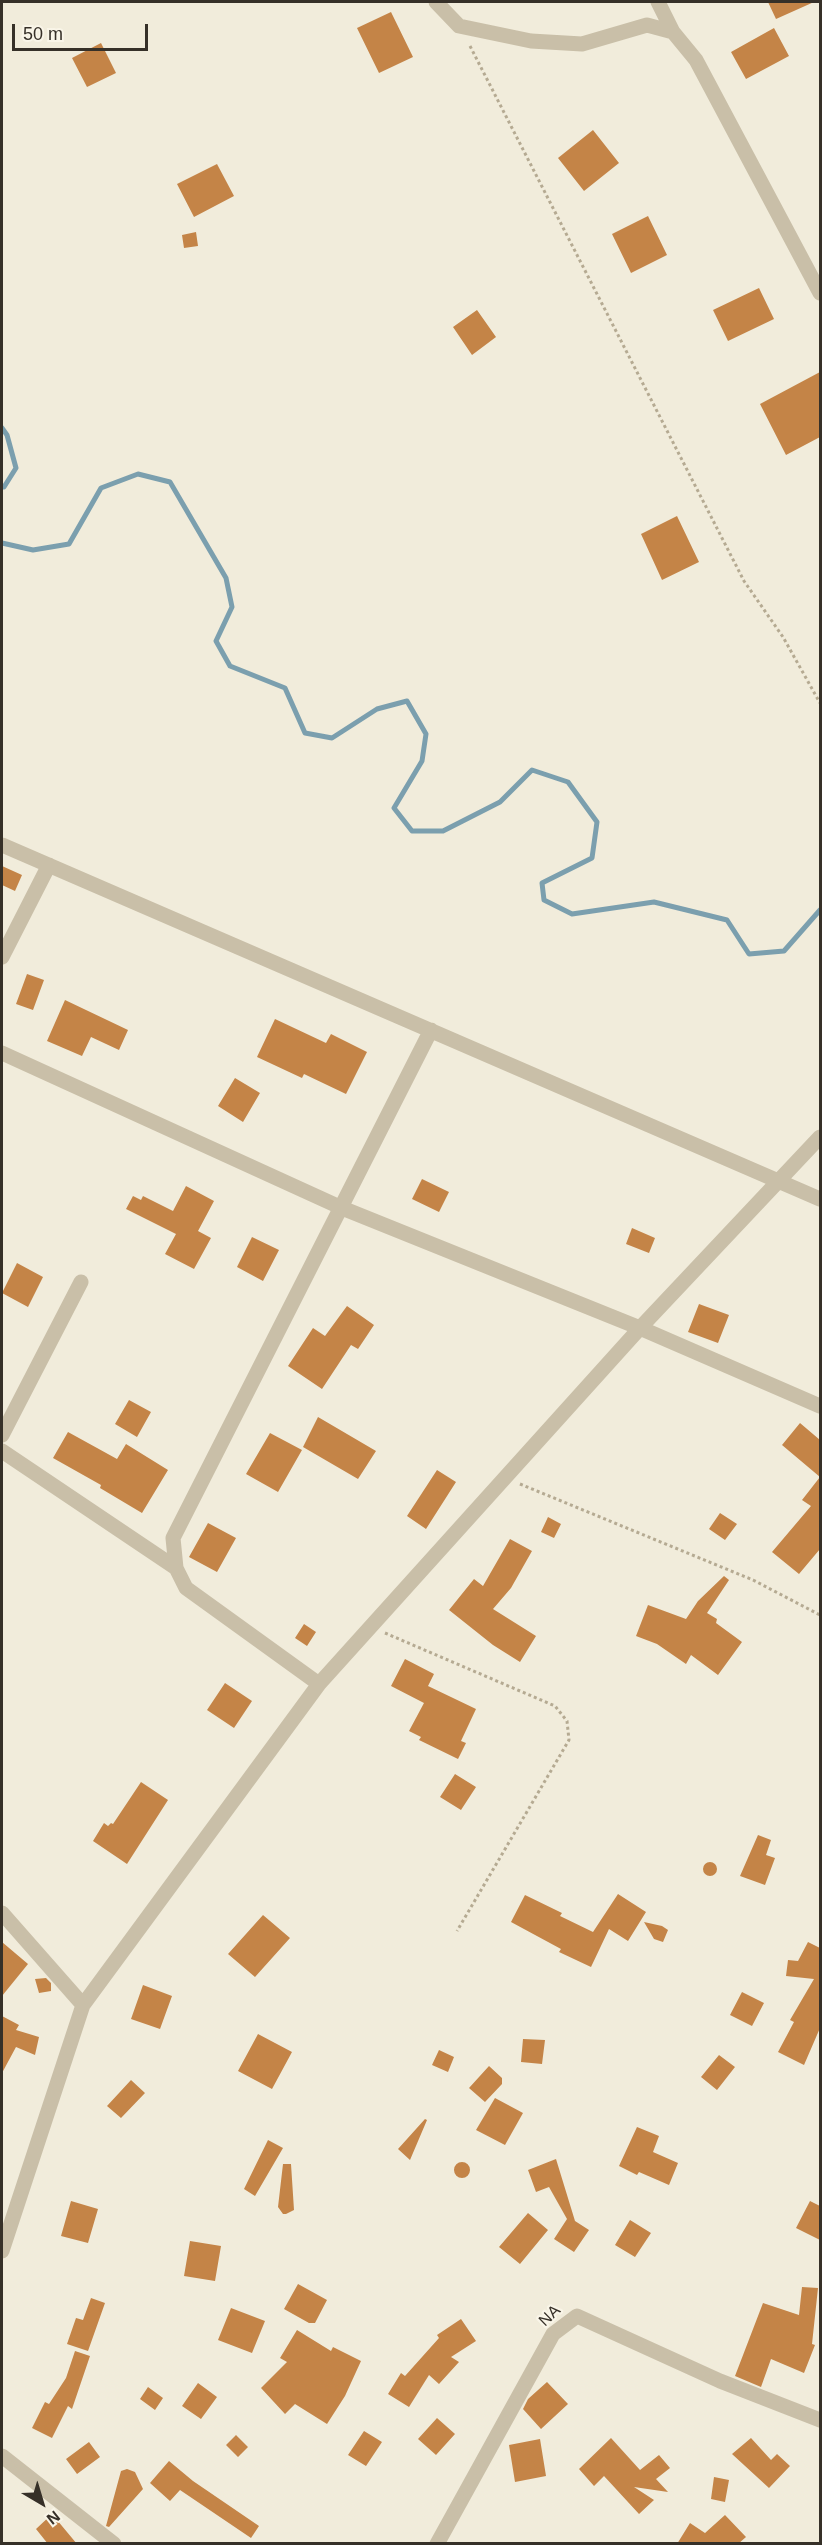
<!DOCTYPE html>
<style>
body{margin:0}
#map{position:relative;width:822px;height:2545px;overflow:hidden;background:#f1ecdb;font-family:Arial,sans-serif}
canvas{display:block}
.frame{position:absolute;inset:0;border:3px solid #363028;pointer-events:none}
.north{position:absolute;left:12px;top:2473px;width:60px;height:60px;-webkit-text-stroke:4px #f9f5e8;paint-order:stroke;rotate:142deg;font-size:16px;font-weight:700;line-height:24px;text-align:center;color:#363028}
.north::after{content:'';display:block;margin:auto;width:21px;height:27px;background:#363028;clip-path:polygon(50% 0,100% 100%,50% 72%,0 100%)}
.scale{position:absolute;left:12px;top:24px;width:136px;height:27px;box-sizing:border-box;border:3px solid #363028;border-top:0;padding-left:8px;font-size:18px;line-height:21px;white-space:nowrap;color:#363028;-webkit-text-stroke:4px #f9f5e8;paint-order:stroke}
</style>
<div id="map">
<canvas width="822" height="2545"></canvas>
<div class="frame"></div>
<div class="north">N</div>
<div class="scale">50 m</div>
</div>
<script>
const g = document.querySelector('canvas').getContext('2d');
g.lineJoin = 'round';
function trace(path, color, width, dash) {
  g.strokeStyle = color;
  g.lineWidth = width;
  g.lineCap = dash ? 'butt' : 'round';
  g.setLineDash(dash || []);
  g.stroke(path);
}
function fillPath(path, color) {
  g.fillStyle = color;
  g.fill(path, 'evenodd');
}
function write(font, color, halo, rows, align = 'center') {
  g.font = font + ' Arial,sans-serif';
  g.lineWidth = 4.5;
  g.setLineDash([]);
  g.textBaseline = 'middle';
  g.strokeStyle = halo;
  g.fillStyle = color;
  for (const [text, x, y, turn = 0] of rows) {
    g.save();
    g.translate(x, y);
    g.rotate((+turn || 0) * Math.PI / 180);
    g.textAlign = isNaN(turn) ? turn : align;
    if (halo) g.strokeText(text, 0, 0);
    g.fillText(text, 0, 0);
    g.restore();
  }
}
trace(new Path2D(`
 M2,428L7,435L16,468L4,487H2
 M2,543L33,550L69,544L101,488L138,474L170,482L226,578L232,607L216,641L230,666L285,688L305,733L332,738L377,709L407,701L426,734L422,761L394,808L412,831H443L500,802L532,770L568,782L597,822L592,858L542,883L544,900L572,914L654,902L727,920L749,954L784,951L820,910`), '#7b9fae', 5);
fillPath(new Path2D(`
 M768,2H814L776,19Z
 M391,12L413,57L379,73L357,28Z
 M774,28L789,56L746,79L731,52Z
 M101,43L116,73L87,87L72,58Z
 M593,130L619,163L584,191L558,158Z
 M217,164L234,196L194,217L177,184Z
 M648,216L667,255L631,273L612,234Z
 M196,232L198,246L184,248L182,235Z
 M759,288L774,319L728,341L713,310Z
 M477,310L496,337L472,355L453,327Z
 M820,372V437L786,455L760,404Z
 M677,516L699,562L662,580L641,534Z
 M2,866L22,875L15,891L2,885Z
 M27,974L44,980L33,1010L16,1004Z
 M65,1000L128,1030L119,1050L91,1037L82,1056L47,1041Z
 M275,1019L326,1043L331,1034L367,1052L346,1094L304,1074L302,1078L257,1057Z
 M235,1078L260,1093L243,1122L218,1106Z
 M422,1179L449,1192L439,1212L412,1199Z
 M186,1186L214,1201L198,1231L211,1238L194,1269L165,1254L176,1234L126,1209L133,1196L141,1200L143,1196L173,1211Z
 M632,1228L655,1238L649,1253L626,1244Z
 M252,1237L279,1250L263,1281L237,1267Z
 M17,1263L43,1277L28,1307L2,1293Z
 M699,1304L729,1315L718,1343L688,1332Z
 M347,1306L374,1325L358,1349L351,1345L322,1389L288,1366L313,1328L325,1336Z
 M129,1400L151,1412L137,1437L115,1424Z
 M318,1417L376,1451L358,1479L303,1447Z
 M800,1423L820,1440V1549L799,1574L772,1552L811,1506L802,1500L820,1477L782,1445Z
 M68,1432L117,1459L126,1444L168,1470L142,1513L100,1488L101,1485L53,1458Z
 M270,1433L302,1450L278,1492L246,1474Z
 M437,1470L456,1482L426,1529L407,1516Z
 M720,1513L737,1524L725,1540L709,1529Z
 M548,1517L561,1524L554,1538L541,1532Z
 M208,1523L236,1538L217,1572L189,1557Z
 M510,1539L532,1551L511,1588L493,1609L536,1636L520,1662L493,1645L449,1610L474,1579L483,1586Z
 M724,1576L729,1580L707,1613L717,1619L716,1623L742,1642L718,1675L691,1655L686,1664L657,1644L636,1636L648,1605L686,1619L698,1601Z
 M304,1624L316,1632L307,1646L295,1638Z
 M405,1659L434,1674L428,1686L476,1709L461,1741L466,1743L458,1759L419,1740L421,1737L409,1731L424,1703L391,1686Z
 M225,1683L252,1701L234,1728L207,1710Z
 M455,1774L476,1787L461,1810L440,1797Z
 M141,1782L168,1800L127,1864L93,1841L104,1823L108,1826L111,1823L113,1824Z
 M758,1835L771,1840L766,1855L775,1858L765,1885L740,1876Z
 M703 1869a7 7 0 1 1 14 0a7 7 0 1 1-14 0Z
 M618,1894L646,1912L628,1941L609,1929L591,1967L559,1952L561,1949L511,1922L525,1895L562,1913L560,1916L593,1932Z
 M263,1915L290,1938L255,1977L228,1954Z
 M644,1922L662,1926L668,1930L663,1942L654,1939Z
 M2,1942L28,1964L2,1996Z
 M808,1942L820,1948V2028L804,2065L778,2052L794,2022L790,2020L814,1979L786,1976L788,1960L798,1961Z
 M46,1978L51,1983V1991L39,1993L35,1979Z
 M143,1985L172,1996L160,2029L131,2019Z
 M742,1992L764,2003L752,2026L730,2015Z
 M2,2016L19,2025L16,2030L39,2037L35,2055L16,2047L2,2073Z
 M258,2034L292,2052L272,2089L238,2071Z
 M523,2039L545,2040L542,2064L521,2062Z
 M439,2050L454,2057L448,2072L432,2065Z
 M719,2055L735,2067L717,2090L701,2077Z
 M489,2066L502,2078V2084L485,2102L469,2088Z
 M131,2080L145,2093L121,2118L107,2106Z
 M495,2098L523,2113L505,2145L476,2130Z
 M425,2119L427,2120L410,2160L398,2149Z
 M637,2127L659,2136L653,2152L678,2163L669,2185L639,2172L637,2175L619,2166Z
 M268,2140L283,2148L255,2196L244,2189Z
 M556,2159L575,2221L589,2230L574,2252L554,2239L567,2219L549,2187L536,2192L528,2170Z
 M454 2170a8 8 0 1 1 16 0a8 8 0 1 1-16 0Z
 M283,2164H291L294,2210L286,2214H283L278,2207Z
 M71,2201L98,2209L88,2243L61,2236Z
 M810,2201L820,2206V2240L796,2228Z
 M528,2213L548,2230L520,2264L499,2247Z
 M630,2220L651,2233L635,2257L615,2245Z
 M190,2241L221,2246L215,2281L184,2276Z
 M298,2284L327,2300L315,2323H309L284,2309Z
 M802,2287L818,2288L812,2344L815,2345L804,2373L771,2359L761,2387L735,2376L763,2303L799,2315Z
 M91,2298L105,2303L88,2351L67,2344L76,2318L83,2320Z
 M231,2308L265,2321L252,2353L218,2340Z
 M461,2319L476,2341L451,2357L459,2362L439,2384L429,2375L409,2407L388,2394L401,2373L405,2376L439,2338L437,2335Z
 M297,2330L331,2351L333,2347L361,2361L345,2396L327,2424L295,2404L285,2414L261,2388L287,2362L280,2358Z
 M75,2351L90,2356L72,2409L68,2406L52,2438L32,2428L45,2402L49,2404L66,2378Z
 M547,2382L568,2404L541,2429L523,2409L528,2399Z
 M198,2383L217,2397L201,2419L182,2406Z
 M148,2387L163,2398L155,2410L140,2399Z
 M437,2418L455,2434L436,2455L418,2439Z
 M364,2431L382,2442L366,2466L348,2455Z
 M236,2435L248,2447L238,2457L226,2445Z
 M611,2438L640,2470L659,2455L670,2468L656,2479L668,2492L634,2487L654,2500L639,2514L604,2476L594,2486L579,2469Z
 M751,2438L771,2460L777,2454L790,2466L769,2488L732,2454Z
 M540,2439L546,2476L515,2482L509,2445Z
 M89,2442L100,2457L77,2474L66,2459Z
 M169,2461L193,2481L259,2526L251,2538L180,2490L170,2501L150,2483Z
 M127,2469L135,2472L143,2489L109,2527L106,2526L121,2471Z
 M714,2477L729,2480L725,2502L711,2499Z
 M52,2514L77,2544H48L36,2529Z
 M725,2515L746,2537L738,2544H677L690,2523L705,2533Z`), '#c48447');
trace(new Path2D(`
 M470,46L744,581L783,637L820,703
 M520,1484L753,1580L820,1615
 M385,1633L555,1706L567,1721L569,1740L457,1931`), '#b5aa92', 3, [3, 3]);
trace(new Path2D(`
 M436,2L459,26L531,41L582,44L647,25L673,32L696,60L820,293
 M658,2L673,32
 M2,845L820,1199
 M2,957L49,865
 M2,1053L342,1208L640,1328L820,1406
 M2,1435L81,1282
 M2,1451L176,1568
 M319,1684L186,1588L176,1568L173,1538L431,1030
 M2,1913L83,2005
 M2,2251L83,2005L319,1684L640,1328L820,1137
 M2,2456L114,2544
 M437,2544L553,2334L577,2316L720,2381L820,2420`), '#c9bfa8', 15);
write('16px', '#363028', '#f9f5e8', [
 ["NA",550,2316,-44]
]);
</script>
